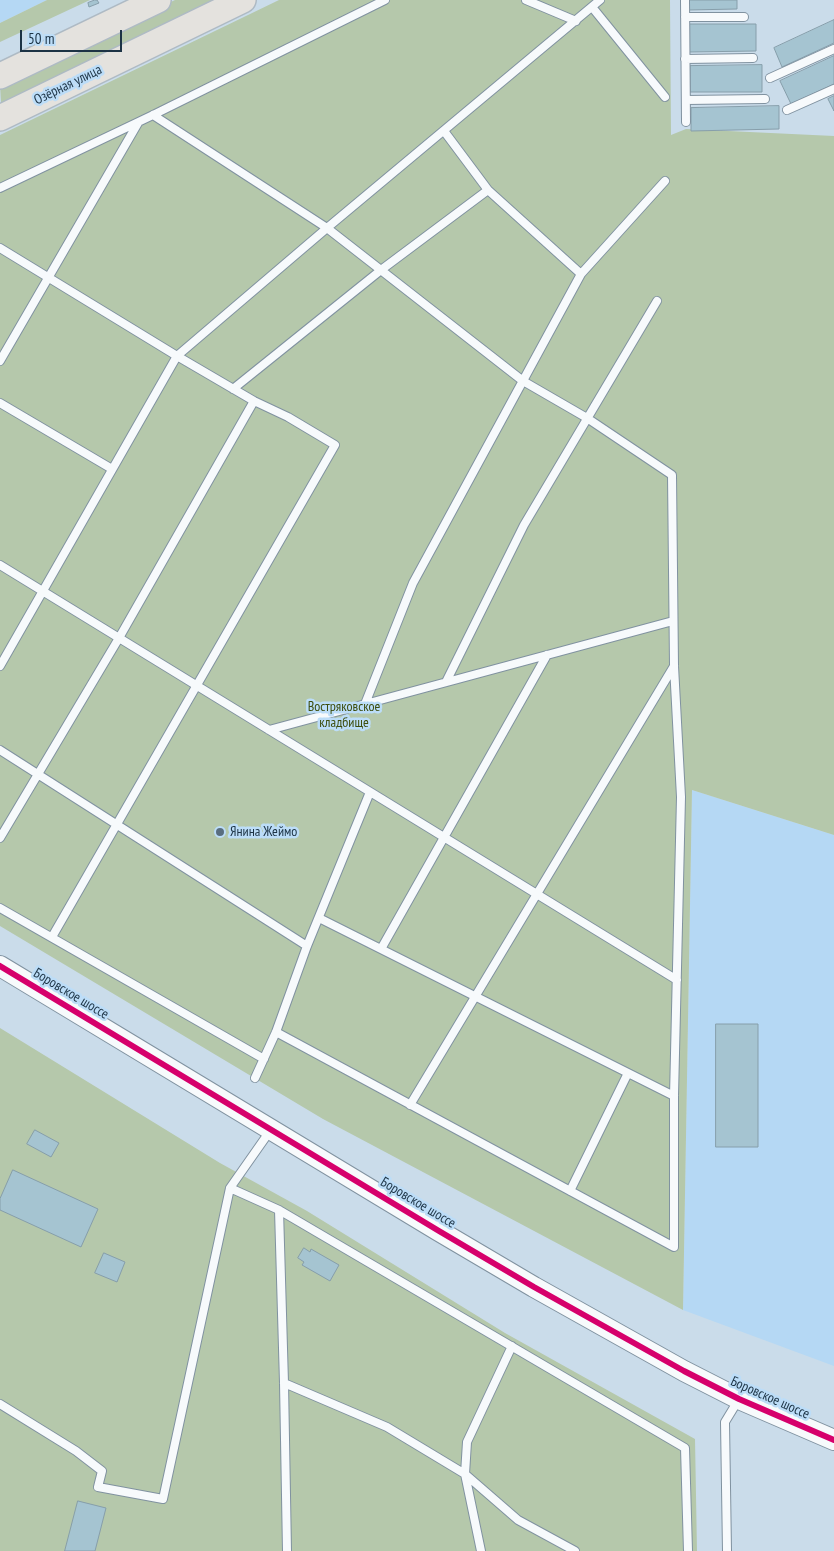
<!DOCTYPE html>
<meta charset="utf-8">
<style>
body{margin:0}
#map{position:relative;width:834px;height:1551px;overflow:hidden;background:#cadcea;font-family:"PT Sans Narrow",sans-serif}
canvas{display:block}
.scale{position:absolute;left:20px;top:30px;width:102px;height:22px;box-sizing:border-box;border:2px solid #1c3345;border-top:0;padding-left:6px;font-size:15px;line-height:18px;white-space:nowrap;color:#1c3345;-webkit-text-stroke:4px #bcddf8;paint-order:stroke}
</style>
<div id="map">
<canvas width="834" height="1551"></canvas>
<div class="scale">50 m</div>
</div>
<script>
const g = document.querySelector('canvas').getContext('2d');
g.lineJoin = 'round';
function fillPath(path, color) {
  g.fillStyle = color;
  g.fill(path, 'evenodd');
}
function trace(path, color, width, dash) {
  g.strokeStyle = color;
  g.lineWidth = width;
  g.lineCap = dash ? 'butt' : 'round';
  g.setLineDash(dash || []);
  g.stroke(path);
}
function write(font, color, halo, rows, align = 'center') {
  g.font = font + ' "PT Sans Narrow",sans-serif';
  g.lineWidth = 5;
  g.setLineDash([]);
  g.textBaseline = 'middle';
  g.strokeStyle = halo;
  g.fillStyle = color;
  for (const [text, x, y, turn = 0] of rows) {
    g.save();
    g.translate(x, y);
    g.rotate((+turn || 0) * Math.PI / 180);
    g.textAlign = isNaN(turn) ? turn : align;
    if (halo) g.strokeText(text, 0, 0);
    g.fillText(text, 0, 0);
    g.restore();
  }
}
fillPath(new Path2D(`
 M0,0H47L0,23Z
 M692,790L834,835V1366L683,1310Z`), '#b5d8f4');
fillPath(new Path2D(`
 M47,0H90L0,42V23Z
 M175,0H216L1,103L0,83Z
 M279,0H670L671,135L686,129L834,136V835L692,790L683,1310L323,1119L0,926V135Z
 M0,1028L220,1163L307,1211L505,1333L695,1439L697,1551H0Z`), '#b5c8ab');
const building = new Path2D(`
 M95,0H97L99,3L89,7L88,3Z
 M689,0H737V9L689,10Z
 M834,20V43L782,67L774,48Z
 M690,24H756V51L690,52Z
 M834,56V84L791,104L780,81Z
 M762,65V92H690V66Z
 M834,96V111L828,99Z
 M779,106V129L691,131V108Z
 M716,1024H758V1147H716Z
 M35,1130L59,1143L51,1157L27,1144Z
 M13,1170L98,1209L81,1247L0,1210V1199Z
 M304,1248L310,1252L311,1249L339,1265L330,1281L302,1265L304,1262L298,1258Z
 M104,1253L125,1262L117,1282L95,1273Z
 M78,1501L106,1508L95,1551H65Z`);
fillPath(building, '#a5c4d1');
trace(building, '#869eaa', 1);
const service = new Path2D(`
 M526,0L576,21
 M685,0L686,122
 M592,7L665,97
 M685,17H744
 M685,59L753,58
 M770,78L834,49
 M686,100L765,99
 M787,110L834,89
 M153,115L327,228L523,381L587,418L672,475L674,666L681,797L674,1096V1247L276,1032
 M0,188L153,115L385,0
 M0,248L177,356L254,401L288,417L335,445L52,937
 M581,274L665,181
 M0,361L138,123
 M233,389L381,270L488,190
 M0,403L112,469
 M0,565L677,980
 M0,666L177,356L327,228L600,0
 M446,682L524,525L657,301
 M365,704L413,583L581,274L488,190L444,131
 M269,730L673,621
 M0,750L307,946
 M0,838L119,638L254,401
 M0,908L264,1059
 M319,918L674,1096
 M381,949L547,655
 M255,1078L276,1032L307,946L370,792
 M410,1105L674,666
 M230,1188L279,1210L685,1448L688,1551
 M570,1191L628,1073
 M279,1210L284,1383L287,1551
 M284,1383L387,1427L465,1474L518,1520L575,1551
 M0,1404L76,1451L102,1471L98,1487L163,1499L230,1188L270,1131
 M481,1551L465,1474L467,1442L512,1346
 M727,1551L725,1422L739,1399`);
const tertiary = new Path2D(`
 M0,966L439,1231L534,1287L684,1371L739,1399L834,1440`);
const primary = new Path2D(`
 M0,76L158,0
 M0,118L243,0`);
trace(service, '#8092a0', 10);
trace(tertiary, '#8092a0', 22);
trace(primary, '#aebac4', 28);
trace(service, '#f7fafc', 8);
trace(tertiary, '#f7fafc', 20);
trace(primary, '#e4e2de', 25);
trace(new Path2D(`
 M0,966L439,1231L534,1287L684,1371L739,1399L834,1440`), '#d6006c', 6);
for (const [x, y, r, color] of [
 [220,832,5,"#596e7f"]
]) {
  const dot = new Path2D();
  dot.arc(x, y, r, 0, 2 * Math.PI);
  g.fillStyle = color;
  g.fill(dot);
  trace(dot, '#bcddf8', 2);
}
write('14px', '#1c3345', '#bcddf8', [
 ["Озёрная улица",68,85,-26],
 ["Боровское шоссе",71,994,31],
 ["Боровское шоссе",418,1203,31],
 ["Боровское шоссе",770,1398,24]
]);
write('14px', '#3d4d0d', '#bcddf8', [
 ["Востряковское",344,707],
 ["кладбище",344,723]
]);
write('14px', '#1c3345', '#bcddf8', [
 ["Янина Жеймо",230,832]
], 'left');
</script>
